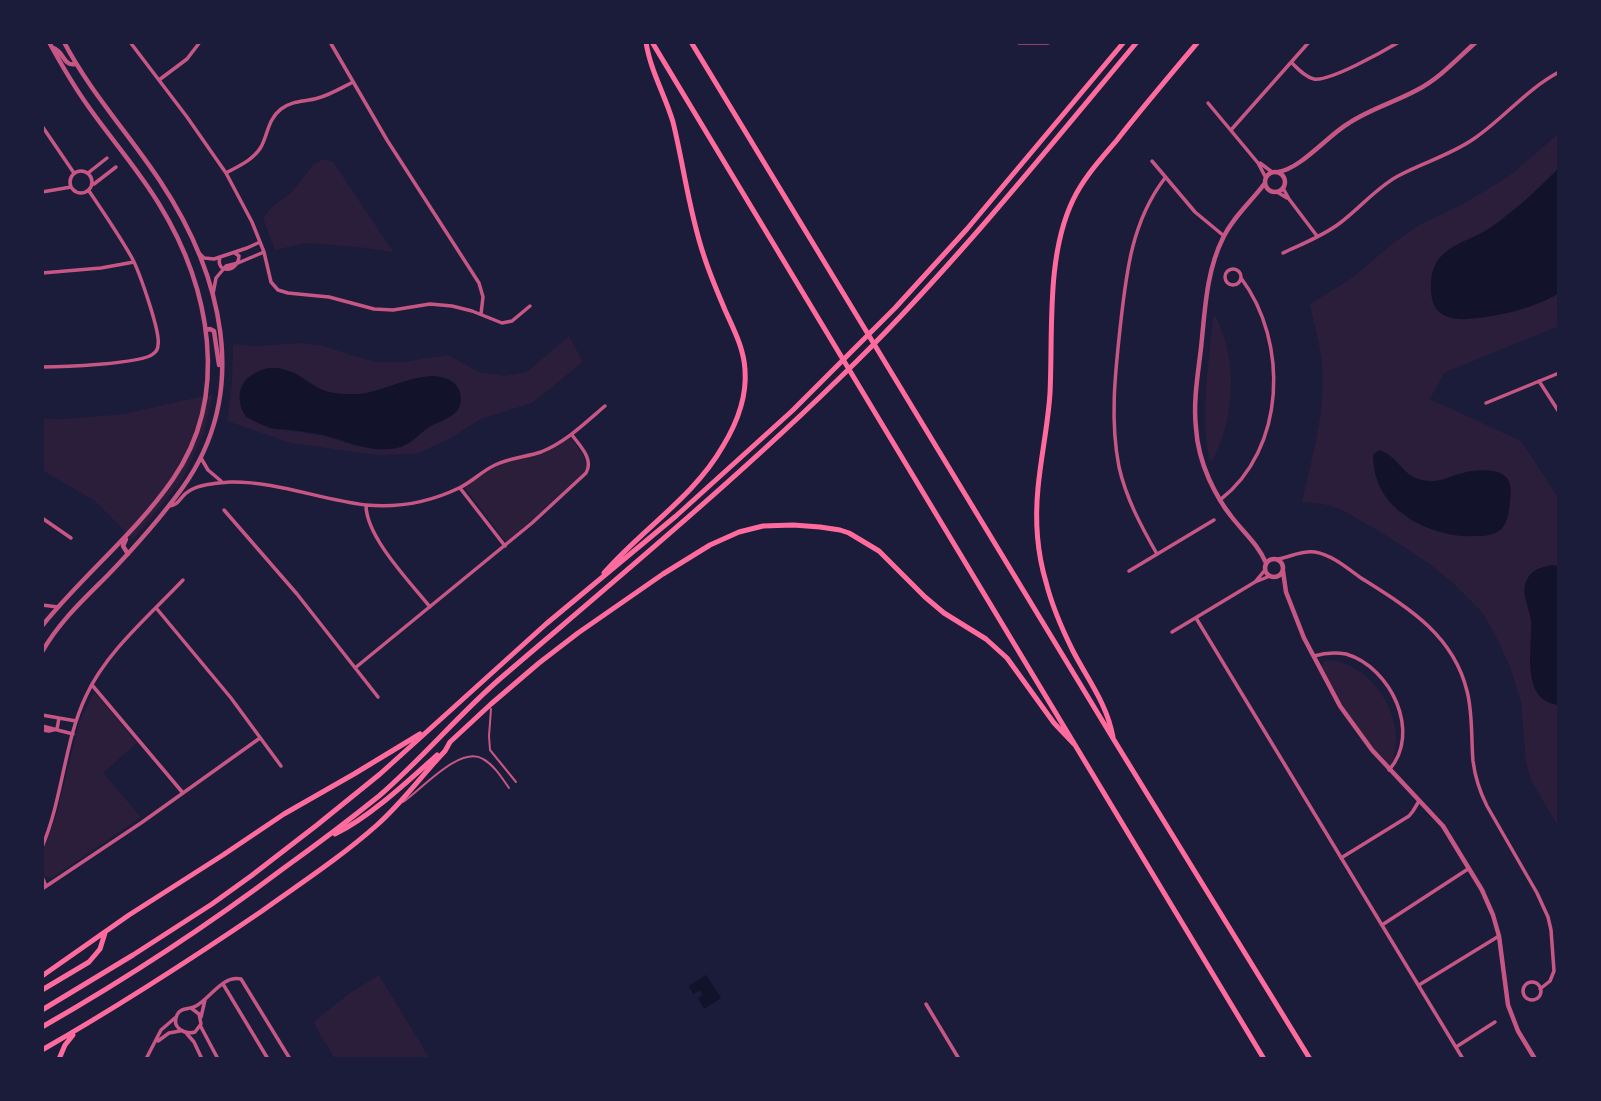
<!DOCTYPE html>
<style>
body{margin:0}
#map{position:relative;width:1601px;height:1101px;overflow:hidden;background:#1b1b3a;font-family:Lora,serif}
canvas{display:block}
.frame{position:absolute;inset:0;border:44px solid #1b1b3a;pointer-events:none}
</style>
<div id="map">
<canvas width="1601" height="1101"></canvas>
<div class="frame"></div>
</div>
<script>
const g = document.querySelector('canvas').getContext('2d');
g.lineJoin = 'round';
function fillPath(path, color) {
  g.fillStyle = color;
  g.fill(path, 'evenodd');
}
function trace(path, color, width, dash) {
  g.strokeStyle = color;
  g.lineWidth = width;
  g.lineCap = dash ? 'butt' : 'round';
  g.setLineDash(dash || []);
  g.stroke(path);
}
fillPath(new Path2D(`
 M1559,133V326L1444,373L1430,399L1521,441L1559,499V828L1531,780L1526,764L1521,702L1510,667L1496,636L1482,612L1453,583L1428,563L1384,534L1340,509L1323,504L1302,502C1312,456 1328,405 1321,357C1319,340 1313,322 1310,304L1352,278L1392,244L1419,225L1461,205L1508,177Z
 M322,160H327L333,162L393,252L366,248L306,243L275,250L263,218L273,206L290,194L314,164Z
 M1213,316L1216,317C1238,362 1235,416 1213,460H1209C1200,412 1209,364 1213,316Z
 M569,336L583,362L532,403L481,419L449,439L416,454L377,455L291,443L227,421L232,384L233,344L255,346L302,343L324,346L350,355L377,362H403L448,355L479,372L504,376L527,372ZM269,368C274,368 280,368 285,370C299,373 310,384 323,390C334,394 348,396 360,394C383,392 439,361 457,386C459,389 460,392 461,396L442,422L434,424L389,449L356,446L326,436L272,428L246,417C244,410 241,401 240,394C240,378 256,371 269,368Z
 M213,394L204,433L182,480L133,539L95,501L42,470V419H63L123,414Z
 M570,437C577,447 588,457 586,470L532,520L506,542L464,487L501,463L529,457Z
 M1331,660C1376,667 1408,721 1392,764L1387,765C1361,736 1338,703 1321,669L1324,661Z
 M94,692L137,743L103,773L141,817L52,878L43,876L42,853L57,813L79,723Z
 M379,975L430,1059H335L313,1022L350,993Z`), '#2a1e3b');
fillPath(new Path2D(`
 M1559,168V293C1533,309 1497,317 1466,319C1454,320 1440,317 1434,305C1429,293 1430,274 1436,263C1446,246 1469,240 1485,231C1493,226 1500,221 1507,215C1526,201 1542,184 1559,168Z
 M269,368C274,368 280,368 285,370C299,373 309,384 322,390C333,394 347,395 359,394C385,392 422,368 447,379C454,382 459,387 460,394C465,416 444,418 431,426C416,435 411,447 391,449C364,452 347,440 323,435C313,433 302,431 292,430C285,429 277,430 270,428C262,425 254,421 246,417C231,393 244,374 269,368Z
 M1379,450C1402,457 1401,481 1432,481C1444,481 1452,475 1463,473C1474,470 1495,468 1505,476C1512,482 1511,492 1510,501C1509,510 1508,524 1500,530C1493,536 1483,536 1474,536C1442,538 1399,521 1382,491C1376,481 1373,466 1373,455Z
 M1552,565L1559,566V705C1519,701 1533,647 1531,620C1529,607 1521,594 1526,582C1531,569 1540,568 1552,565Z
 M706,975L721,998L704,1009L698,998L703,995L700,990L693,994L689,986Z`), '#12122b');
trace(new Path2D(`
 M491,709L489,736L490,750L516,782
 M403,802C421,790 460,745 483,759C494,765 502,778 509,788`), '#c65784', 2);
trace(new Path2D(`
 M130,42L187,117L226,173L252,222L264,252L271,282L278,290L288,293L329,297L374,309L393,310L430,304L452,306L472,311L502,323L512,321L530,306
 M330,42L387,140L479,283L483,297L481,314
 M1292,63C1298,69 1305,77 1314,79C1329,82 1384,51 1399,42
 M159,80L187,59L200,42
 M1208,103L1258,163L1266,178
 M42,126L74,173
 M1231,130L1309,42
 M1152,161L1195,212L1224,236
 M1260,163L1272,172
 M70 182a11 11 0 1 1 22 0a11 11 0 1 1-22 0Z
 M88,173L107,158
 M226,173C239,166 253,160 261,147C268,134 268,119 281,109C293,100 305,102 318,98C330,95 341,88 353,82
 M94,184L116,167
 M1283,188L1289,199L1317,236
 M42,192L71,187
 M1277,192L1287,198
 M1283,253C1302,244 1323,236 1340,223C1360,208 1376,188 1398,176C1424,162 1451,155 1475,138C1505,117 1527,89 1559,72
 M200,254L204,258L214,259L247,248L260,242
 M220,257C215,274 238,273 239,256L235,253
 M1225 277a8 8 0 1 1 16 0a8 8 0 1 1-16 0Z
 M42,273L101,268L134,262
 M213,294L216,278L226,266L238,263L264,252
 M42,367C60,367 141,364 153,354C156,352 158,348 158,345C161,333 139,271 132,258C119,235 104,213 89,191
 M1539,381L1559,412
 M1486,403L1559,373
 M201,458L208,470L221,481
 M460,488L505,546
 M1220,500C1286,449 1289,342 1241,278
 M366,505C366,537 410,582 430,607
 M169,506C180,505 180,496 189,491C200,484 218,483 230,482C276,481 321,500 366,505C398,508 430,502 459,488C472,482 482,471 495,465C509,458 526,457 541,452C566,442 585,423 605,406
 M224,510L297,594L378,697
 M42,518L71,538
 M1157,554C1141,526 1126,498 1119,467C1110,421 1115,375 1120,329C1126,275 1131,222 1165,178
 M1278,559C1291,557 1301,550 1315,552C1332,555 1347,568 1361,578C1407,607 1453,634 1467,691C1473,714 1471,738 1473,761C1475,777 1480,792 1487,806L1537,893L1548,917L1551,930L1554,971L1550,981L1540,989
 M1129,571L1214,520
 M1255,582L1265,570
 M42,605L58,607
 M157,609L231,698L281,766
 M1196,618L1463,1059
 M1172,632L1255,582L1270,576
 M1314,656C1324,653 1335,652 1346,654C1391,667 1422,733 1389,770
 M355,668L532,523L586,473C594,459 580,446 572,435
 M92,685L183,793
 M42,715L76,721
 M42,726L73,734
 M42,730L49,731L57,729L59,718
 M42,847C63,798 64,742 86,696C106,652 150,615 183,580
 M1341,858L1409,816L1413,811L1419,801
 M42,877L46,886
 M42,889L141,823L260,738
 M1382,925L1468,869
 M1523 991a9 9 0 1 1 18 0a9 9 0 1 1-18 0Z
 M223,984L268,1059
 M1419,985L1499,936
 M926,1004L959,1059
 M191,1008L199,1014L201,1024L195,1032C185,1035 171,1028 177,1015C181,1007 189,1010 196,1006C211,998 222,975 241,979L290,1059
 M201,1017L205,1000
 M201,1027L218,1059
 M187,1034L194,1042L202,1059
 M158,1041L169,1033L180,1031
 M1456,1047L1495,1022
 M146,1059L161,1030L176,1017`), '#c65784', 3.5);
trace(new Path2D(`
 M53,48C64,51 63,67 76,64
 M1278,172C1302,168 1327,136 1349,123C1370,109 1395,102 1417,90C1440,78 1457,59 1476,42
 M1265 182a10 10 0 1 1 20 0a10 10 0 1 1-20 0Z
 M1265,183C1251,202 1233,217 1223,238C1206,272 1205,311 1201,348C1198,374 1193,401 1196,428C1197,445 1202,463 1209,479C1215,492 1222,505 1231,516C1243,532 1258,544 1266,563
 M206,330L210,329L214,331L219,365
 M126,539L123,546L128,554
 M1265 568a9 9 0 1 1 18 0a9 9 0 1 1-18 0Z
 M1283,571L1286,592L1304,638L1340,706L1372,750L1443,826L1482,890L1493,915L1499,936L1508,1005L1518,1031L1535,1059
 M42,626C83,575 135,534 173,479C231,395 210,287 159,204C138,169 111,139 88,106C73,85 61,64 49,42
 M42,652C59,622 83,600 107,576C134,548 160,519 183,487C252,390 221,273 160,181C129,134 90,92 64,42`), '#c65784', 4.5);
trace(new Path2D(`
 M652,42L1264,1059
 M691,42L1114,740L1310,1059
 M1019,42H1048
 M604,573C642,529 694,497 723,446C737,423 747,397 745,370C744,349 734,330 725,310C718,293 710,275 704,256C689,212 684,167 673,122C665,95 650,70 646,42
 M1113,737C1107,704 1088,680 1073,651C1062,629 1052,606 1046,582C1037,552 1035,519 1038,488C1041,456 1048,425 1050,393C1053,332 1046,256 1073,200C1084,177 1101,159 1117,140C1143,107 1171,74 1198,42
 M335,834C370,817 408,781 437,755
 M42,976L129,915L223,855L284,814L354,774L420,734
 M42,990L89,962L100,949L105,933
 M42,1010L133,955L212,904L251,876L317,825L380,774L546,624L676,516L792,411L895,308L967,229L1124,42
 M42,1027C126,979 207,926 284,868C316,845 348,821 379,796C422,759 459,714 502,677C628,569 756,463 873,345C967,249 1051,145 1137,42
 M42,1050C117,1007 190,960 262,911C301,883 341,857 377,825C402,803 422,775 445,751L450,742L491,704L539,663L578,633L663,574L710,545L739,532L763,526L793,525L820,527L840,530L849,533L879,551L925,597L944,613L986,639L1007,658L1054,723L1074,744
 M59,1059L65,1045L73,1035`), '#ff6b9d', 5);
</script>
